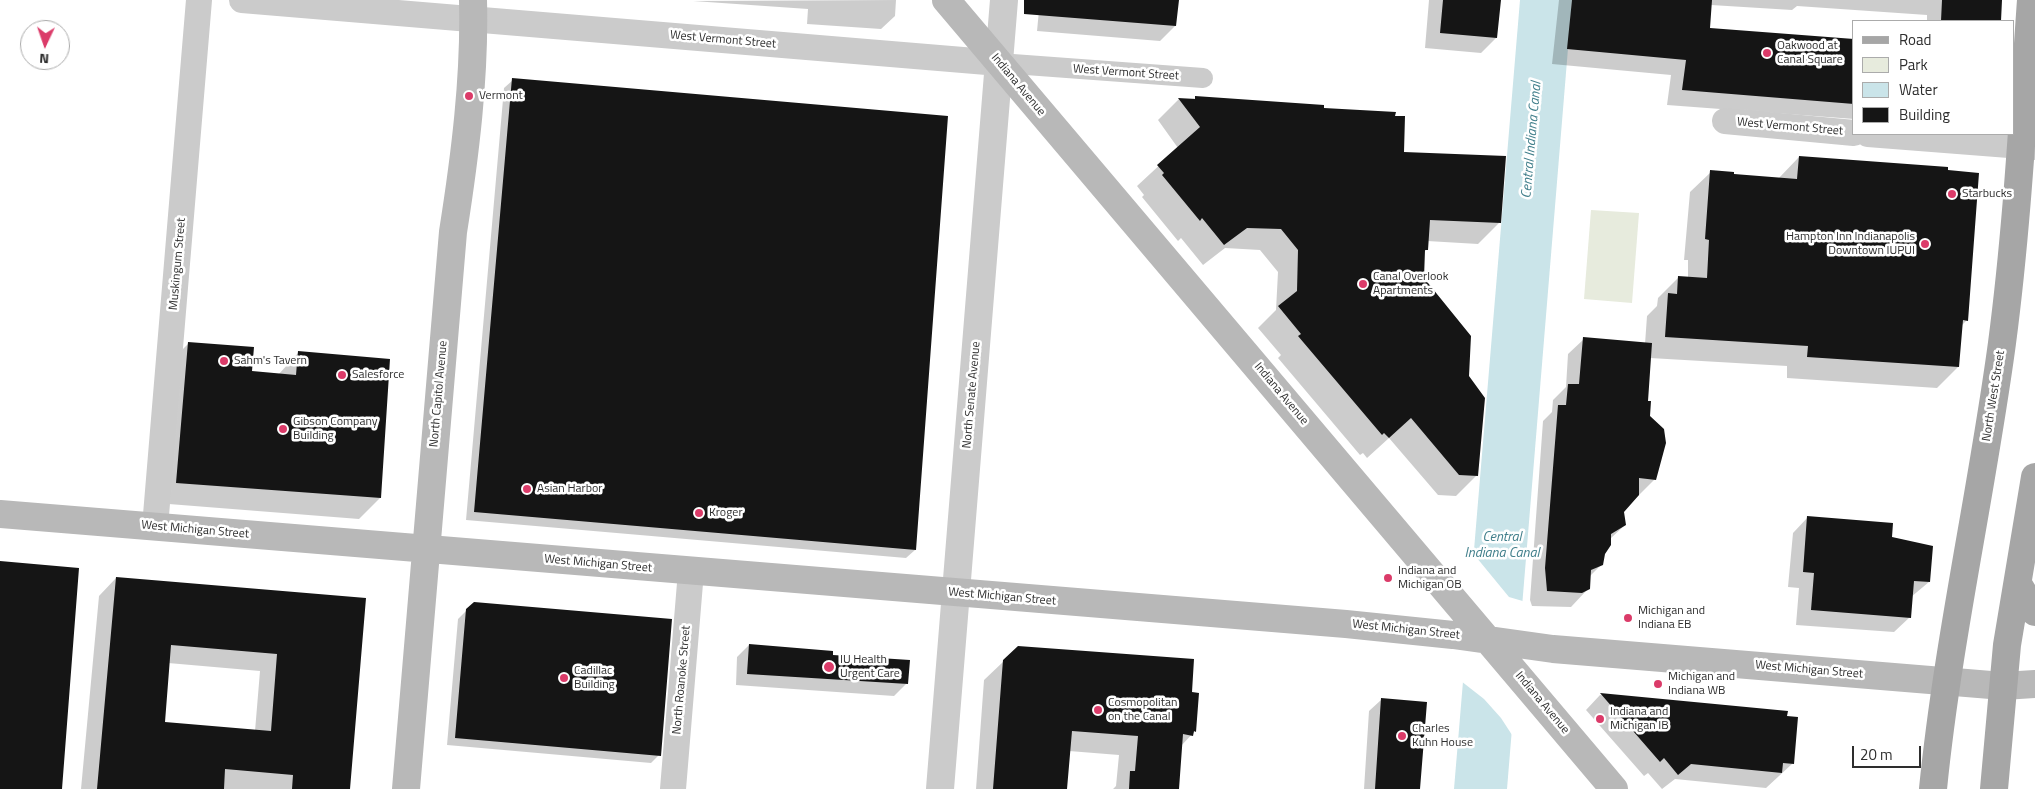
<!DOCTYPE html>
<style>
body{margin:0}
#map{position:relative;width:2035px;height:789px;overflow:hidden;background:#fff;font-family:"Titillium Web",sans-serif}
canvas{display:block}
.legend{position:absolute;left:1852px;top:20px;width:162px;height:115px;box-sizing:border-box;background:#fff;border:1px solid #ababab;margin:0;padding:6px 9px;list-style:none;font-size:15px;color:#2e2e2e}
.legend li{display:flex;align-items:center;gap:10px;height:25px}
.legend b{width:25px;border:1px solid #ababab}
.north{position:absolute;left:20px;top:20px;width:50px;height:50px;box-sizing:border-box;background:#fff;border:1px solid #ababab;border-radius:50%;rotate:183deg;font-size:14px;font-weight:700;line-height:20px;text-align:center;color:#2e2e2e}
.north::after{content:'';display:block;margin:auto;width:18px;height:22px;background:#db3b69;clip-path:polygon(50% 0,100% 100%,50% 72%,0 100%)}
.scale{position:absolute;left:1852px;top:746px;width:69px;height:22px;box-sizing:border-box;border:2px solid #2e2e2e;border-top:0;padding-left:6px;font-size:15px;line-height:18px;white-space:nowrap;color:#2e2e2e;-webkit-text-stroke:4px #fff;paint-order:stroke}
</style>
<div id="map">
<canvas width="2035" height="789"></canvas>
<ul class="legend">
<li><b style="height:6px;background:#a6a6a6"></b>Road</li>
<li><b style="height:14px;background:#e7ebdd"></b>Park</li>
<li><b style="height:14px;background:#cae4e9"></b>Water</li>
<li><b style="height:14px;background:#151515"></b>Building</li>
</ul>
<div class="north">N</div>
<div class="scale">20 m</div>
</div>
<script>
const g = document.querySelector('canvas').getContext('2d');
g.lineJoin = 'round';
function fillPath(path, color) {
  g.fillStyle = color;
  g.fill(path, 'evenodd');
}
function trace(path, color, width, dash) {
  g.strokeStyle = color;
  g.lineWidth = width;
  g.lineCap = dash ? 'butt' : 'round';
  g.setLineDash(dash || []);
  g.stroke(path);
}
function write(font, color, halo, rows, align = 'center') {
  g.font = font + ' "Titillium Web",sans-serif';
  g.lineWidth = 5;
  g.setLineDash([]);
  g.textBaseline = 'middle';
  g.strokeStyle = halo;
  g.fillStyle = color;
  for (const [text, x, y, turn = 0] of rows) {
    g.save();
    g.translate(x, y);
    g.rotate((+turn || 0) * Math.PI / 180);
    g.textAlign = isNaN(turn) ? turn : align;
    if (halo) g.strokeText(text, 0, 0);
    g.fillText(text, 0, 0);
    g.restore();
  }
}
fillPath(new Path2D(`
 M1591,210L1639,213L1632,303L1584,299Z`), '#e7ebdd');
fillPath(new Path2D(`
 M1520,0H1572L1507,789H1454Z`), '#cae4e9');
fillPath(new Path2D(`
 M1472,552L1509,597L1526,602L1514,738L1501,718L1484,699L1461,681Z`), '#fff');
fillPath(new Path2D(`
 M896,0L895,16L881,29L807,24L808,9L693,1Z
 M1040,0H1177L1175,26L1160,41L1037,31Z
 M1429,0H1500L1496,38L1481,53L1425,48Z
 M2001,0L1999,21H1927V15L1797,6L1792,10L1711,5L1709,29L1854,40V119L1667,105L1671,75L1552,64L1559,0Z
 M513,80L947,118L915,550L906,558L466,520L504,88Z
 M1218,98L1394,117L1402,153L1499,223L1478,244L1427,241V249L1424,252L1423,278L1468,377L1477,475L1456,496L1438,495L1389,438L1367,458L1363,453L1360,455L1278,358L1281,355L1258,328L1276,310L1278,272L1260,250L1225,248L1203,265L1181,238L1178,241L1142,197L1144,195L1137,186L1178,148L1158,120L1179,99Z
 M1799,157L1967,320L1961,326L1958,367L1937,388L1787,378V366L1650,358L1647,402L1655,479L1623,511L1625,525L1610,539L1604,553L1602,564L1590,576V585L1586,591L1571,607L1532,606L1530,600L1543,421L1552,412L1553,400L1566,387L1568,354L1584,339L1645,344L1647,316L1657,306L1658,298L1679,277L1688,278V260H1684L1690,192L1711,172L1778,179Z
 M189,343L251,372L278,375L299,352L380,498L359,519L156,503L168,364Z
 M1808,517L1932,547L1929,582L1911,597L1910,617L1894,632L1796,625L1799,588L1788,587L1793,533Z
 M116,578L365,599L349,789H81L99,596ZM168,663L260,671L255,731L163,723Z
 M467,610L659,755L651,763L447,745L458,619Z
 M749,645L832,656L906,684L894,696L736,685L737,657Z
 M1004,661L1190,693L1195,731L1181,746L1178,789H1113L1116,786L1119,755L1069,751L1066,789H976L984,680Z
 M1600,695L1786,712V717L1797,718L1792,764L1766,788L1675,779L1662,789L1648,773L1644,776L1586,710Z
 M1381,700L1419,789H1364L1369,711Z`), '#0003');
fillPath(new Path2D(`
 M1024,0H1179L1176,26L1024,14Z
 M1443,0H1501L1497,38L1440,33Z
 M1572,0H1712L1710,28L1854,39V104L1682,90L1686,60L1567,49Z
 M1942,0H2002L2001,21H1941Z
 M512,78L948,116L916,550L474,512Z
 M1195,96L1324,105V108L1396,112L1395,116H1405L1404,152L1506,156L1501,223L1430,220L1428,250H1425L1424,278L1471,336L1469,376L1485,398L1478,476L1459,475L1411,418L1389,438L1384,433L1382,435L1298,336L1301,334L1278,306L1297,291L1298,250L1281,229L1247,228L1224,245L1202,218L1200,221L1162,175L1164,173L1157,165L1200,127L1178,98L1195,99Z
 M1799,156L1948,167V170L1979,173L1968,321L1963,320L1959,367L1807,357L1808,346L1665,337L1668,293L1677,294L1678,276L1707,278L1709,240L1705,239L1710,170L1734,172V174L1797,179Z
 M1583,337L1652,343L1648,401H1651L1650,416L1664,429L1666,443L1656,480L1639,478V495L1624,512L1626,525L1611,534V545L1605,554L1603,565L1591,570L1590,589L1582,593L1547,591L1545,568L1558,405H1566L1568,384H1579Z
 M188,342L254,347L252,371L296,375L298,351L390,359L381,498L176,483Z
 M1807,516L1893,523L1892,537L1933,546L1930,582L1914,581L1911,618L1811,610L1814,573L1803,572Z
 M0,561L79,568L62,789H0Z
 M116,577L366,598L350,789H292L293,775L225,769L224,789H97ZM171,645L277,654L271,731L165,722Z
 M474,602L672,619L661,756L455,738L466,609Z
 M749,644L833,651V655L910,660L908,684L747,674Z
 M1018,646L1194,659L1192,692L1199,693L1196,732L1194,731L1193,736L1183,734L1179,789H1129L1130,771H1135L1138,736L1072,731L1067,789H993L1003,660Z
 M1600,693L1788,711L1787,716L1798,717L1794,764L1783,763L1782,773L1691,764L1678,775L1664,758L1660,762Z
 M1381,698L1427,702L1420,789H1375Z`), '#151515');
trace(new Path2D(`
 M999,63L1203,78`), '#cbcbcb', 20);
trace(new Path2D(`
 M242,0L999,63
 M1725,121L1854,133
 M1868,134L2035,147
 M155,527L199,0
 M673,789L691,571`), '#cbcbcb', 26);
trace(new Path2D(`
 M940,789L1004,0`), '#cbcbcb', 28);
trace(new Path2D(`
 M946,0L1614,789
 M0,514L1346,624L1453,635L1553,649L2003,686L2035,684
 M406,789L453,232C465,156 475,77 473,0`), '#b8b8b8', 28);
trace(new Path2D(`
 M2018,584L2035,612
 M1933,789C1948,639 1982,492 2002,343C2017,229 2023,114 2031,0
 M1994,789L2007,645L2035,477`), '#a6a6a6', 28);
for (const [x, y, r, color] of [
 [1767,53,5,"#db3b69"],
 [469,96,5,"#db3b69"],
 [1952,194,5,"#db3b69"],
 [1925,244,5,"#db3b69"],
 [1363,284,5,"#db3b69"],
 [224,361,5,"#db3b69"],
 [342,375,5,"#db3b69"],
 [283,429,5,"#db3b69"],
 [527,489,5,"#db3b69"],
 [699,513,5,"#db3b69"],
 [1388,578,5,"#db3b69"],
 [1628,618,5,"#db3b69"],
 [829,667,6,"#db3b69"],
 [564,678,5,"#db3b69"],
 [1658,684,5,"#db3b69"],
 [1098,710,5,"#db3b69"],
 [1600,719,5,"#db3b69"],
 [1402,736,5,"#db3b69"]
]) {
  const dot = new Path2D();
  dot.arc(x, y, r, 0, 2 * Math.PI);
  g.fillStyle = color;
  g.fill(dot);
  trace(dot, '#fff', 2);
}
write('12px', '#2e2e2e', '#fff', [
 ["West Vermont Street",723,40,5],
 ["West Vermont Street",1126,73,4],
 ["Indiana Avenue",1018,85,50],
 ["West Vermont Street",1790,127,5],
 ["Muskingum Street",178,264,-85],
 ["North Capitol Avenue",439,394,-85],
 ["Indiana Avenue",1281,394,50],
 ["North Senate Avenue",972,395,-85],
 ["North West Street",1994,396,-81],
 ["West Michigan Street",195,530,5],
 ["West Michigan Street",598,564,5],
 ["West Michigan Street",1002,597,5],
 ["West Michigan Street",1406,630,6],
 ["West Michigan Street",1809,670,5],
 ["North Roanoke Street",682,680,-85],
 ["Indiana Avenue",1542,703,50]
]);
write('12px', '#2e2e2e', '#fff', [
 ["Oakwood at",1777,46],
 ["Canal Square",1777,60],
 ["Vermont",479,96],
 ["Starbucks",1962,194],
 ["Hampton Inn Indianapolis",1915,237,"right"],
 ["Downtown IUPUI",1915,251,"right"],
 ["Canal Overlook",1373,277],
 ["Apartments",1373,291],
 ["Sahm's Tavern",234,361],
 ["Salesforce",352,375],
 ["Gibson Company",293,422],
 ["Building",293,436],
 ["Asian Harbor",537,489],
 ["Kroger",709,513],
 ["Indiana and",1398,571],
 ["Michigan OB",1398,585],
 ["Michigan and",1638,611],
 ["Indiana EB",1638,625],
 ["IU Health",840,660],
 ["Urgent Care",840,674],
 ["Cadillac",574,671],
 ["Building",574,685],
 ["Michigan and",1668,677],
 ["Indiana WB",1668,691],
 ["Cosmopolitan",1108,703],
 ["on the Canal",1108,717],
 ["Indiana and",1610,712],
 ["Michigan IB",1610,726],
 ["Charles",1412,729],
 ["Kuhn House",1412,743]
], 'left');
write('italic 14px', '#417f8b', '#fff', [
 ["Central Indiana Canal",1532,140,-85],
 ["Central",1502,538],
 ["Indiana Canal",1502,554]
]);
</script>
